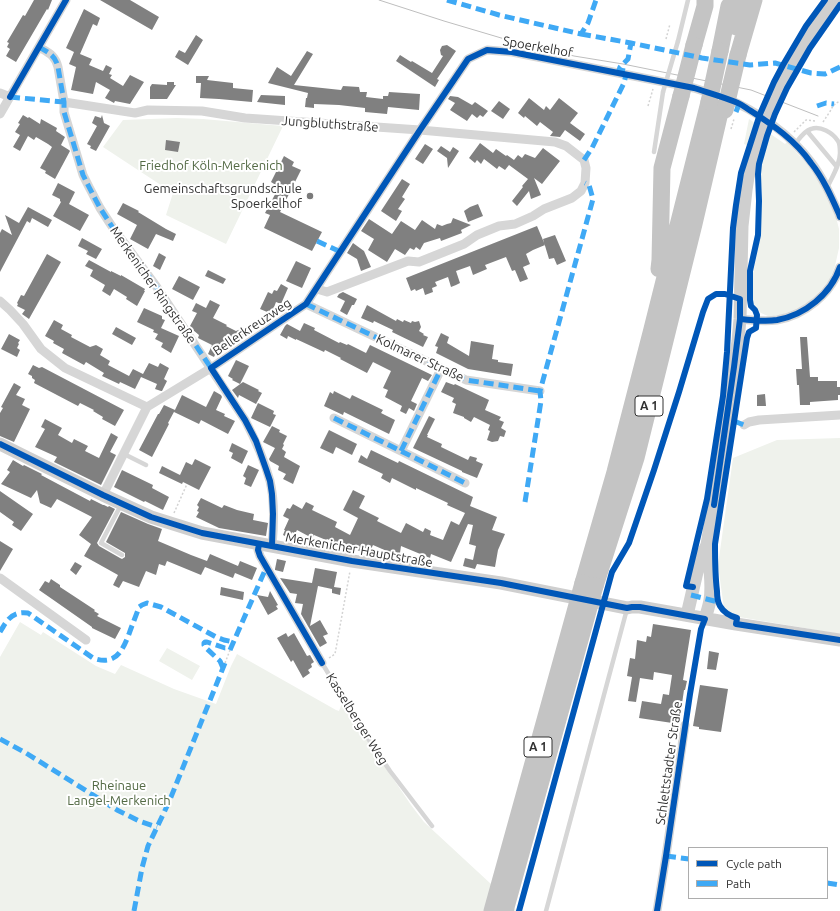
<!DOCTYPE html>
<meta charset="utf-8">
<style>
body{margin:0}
#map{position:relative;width:840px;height:911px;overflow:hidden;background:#fff;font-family:Ubuntu,sans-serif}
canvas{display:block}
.legend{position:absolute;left:688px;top:847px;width:140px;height:52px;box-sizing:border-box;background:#fff;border:1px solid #adadad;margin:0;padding:5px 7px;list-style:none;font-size:12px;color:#323232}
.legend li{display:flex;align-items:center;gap:8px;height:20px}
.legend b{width:20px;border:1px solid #adadad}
</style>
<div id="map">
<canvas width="840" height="911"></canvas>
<ul class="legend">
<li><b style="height:5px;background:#0057b8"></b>Cycle path</li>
<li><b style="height:5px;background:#3fa9f5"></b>Path</li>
</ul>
</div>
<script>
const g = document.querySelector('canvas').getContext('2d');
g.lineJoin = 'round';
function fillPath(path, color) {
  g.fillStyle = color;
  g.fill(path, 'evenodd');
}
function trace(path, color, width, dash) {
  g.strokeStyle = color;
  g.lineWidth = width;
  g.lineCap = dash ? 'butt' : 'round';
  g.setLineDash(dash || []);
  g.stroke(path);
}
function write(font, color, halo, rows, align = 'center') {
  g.font = font + ' Ubuntu,sans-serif';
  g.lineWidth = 4;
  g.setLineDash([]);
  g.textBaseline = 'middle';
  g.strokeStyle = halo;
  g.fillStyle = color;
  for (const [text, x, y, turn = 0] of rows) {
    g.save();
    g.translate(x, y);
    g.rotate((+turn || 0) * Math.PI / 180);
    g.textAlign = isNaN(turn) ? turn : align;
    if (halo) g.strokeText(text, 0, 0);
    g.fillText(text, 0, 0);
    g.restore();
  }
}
fillPath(new Path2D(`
 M177,118L203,119L283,126L226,244L166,215L173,193L103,147L123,120Z
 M749,119L785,144L787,142L807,164L819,182L836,217L839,229V248L835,266L830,279L820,291L809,302L796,309L784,314L775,316H768L761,313L754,307L751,299L753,273L760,239L762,192L760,171L764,153L744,144Z
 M840,438V634L739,617L724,609L718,565L733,458L777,440Z
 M20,622L41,635L43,632L96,666L115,674L121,665L174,689L216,704L231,666L237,654L336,710L339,711L342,703L411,805L424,822L491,884L517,911H0V657Z
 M167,648L200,666L192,680L159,661Z`), '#eff2ec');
fillPath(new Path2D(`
 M34,0H52L48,10L47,9L16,62L6,56L10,49L7,47L9,43L7,42L23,15L25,16Z
 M100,0H130L159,17L152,30Z
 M84,9L100,18L97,26L93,24L80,54L92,59L89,65L103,71L106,65L112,68L109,74L112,75L110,78L123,86L130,75L144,82L130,104L115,101L114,103L105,98L110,90L96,82L93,94L71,90L76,67L69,64L74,52L66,48Z
 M196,35L203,40L188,65L175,57L179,50L185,53Z
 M447,45L456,51L437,79L439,80L435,87L396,61L400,55L411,62L412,61L432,73L443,56L441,55L440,50L442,46Z
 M307,51L313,54L294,85L341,90L343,86L359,87L360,92H367L366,97L383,99V96H388L389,92L420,94L419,110L388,107L387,114L365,112V108L339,105L314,104V108L305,107L306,98H307L308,93L268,83L277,67L291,76Z
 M196,76H209L207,80L233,83V88L253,90L252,102L219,99L200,98L201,83H196Z
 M167,82H174V85H176L167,99H150V87L152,84L167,85Z
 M261,95L285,96V105L257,102Z
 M450,96L458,97L472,105L475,102L488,111L483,117L480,115L477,118L472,114L467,121L450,110L455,103L448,99Z
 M529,98L544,110L546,106L550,110L559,98L578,113L570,123L585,134L580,141L565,130L560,137L550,136L553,132L540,122L537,126L525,116L524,118L518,113Z
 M499,101L510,109L503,119L491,111Z
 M23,115L28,118L29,117L40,124L41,119L57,128L56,131L65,137L61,145L69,150L70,151L55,179L45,173L46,171L40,168L52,147L48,144L36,137L34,140L28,136L20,151L13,147L20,135L15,132L20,124L18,123Z
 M102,115L104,123L110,126L96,151L90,148L91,146L87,144L97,126L92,123L95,116L101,118Z
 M166,140L180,142L178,152L165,150Z
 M480,143L493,153L496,149L506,156L507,155L514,160L518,155L522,158L525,154L535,158L543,148L560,161L542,184L534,178L541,195L531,199L529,191L517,206L512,201L523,187L522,186L528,179L509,165L505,170L499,166L497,169L484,159L481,164L477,160L475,163L469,158Z
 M425,144L433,149L423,164L415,159Z
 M441,146L450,152L453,147L459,151L448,168L447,158L437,151Z
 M284,156L294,162L292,166L301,170L280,212L322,232L312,251L264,228L270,215L265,213L279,187L271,182Z
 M402,179L410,184L402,197L405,199L398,209L402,211L396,221L381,211Z
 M58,183L75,192L69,204L89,215L80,231L53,216L61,202L60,201V199L52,195Z
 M123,203L139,211L138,212L166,229L176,234L173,241L156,234L148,249L130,239L137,225L117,214Z
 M478,204L483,216L468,222L464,211L470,207Z
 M28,207L52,220L48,227L32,218L30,223L27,221L0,272V233L2,229L12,235L5,215L19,223Z
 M453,218L471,225L461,230L462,233L441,241L440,238L424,243L420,250L416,247L414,250L410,248L405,255L395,249L387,262L368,250L374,239L361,231L369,219L392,234L401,221L415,230L422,220L435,229L437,224L442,226L447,224L451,223Z
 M537,226L545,245L533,250L526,254L530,264L523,267L528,279L520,282L515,270L512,271L506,257L485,265L487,269L473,275L470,266L456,271L460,283L456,285L451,287L448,277L435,282L437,286L432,288L433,292L425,295L423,288L416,291L415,289L411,291L406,278Z
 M555,235L566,261L557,265L554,258L549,259L543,239Z
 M82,238L102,249L96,259L86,254L88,251L78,246Z
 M353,243L364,251L371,267L361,271L357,259L347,253Z
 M159,253L166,257L160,270L153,266Z
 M47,254L61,262L29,319L22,314L25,310L17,306L18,304L17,303L21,295L24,296Z
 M89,260L111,272V271L121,276V275L145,289L144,291H145L137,306L126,299L127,297L114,289L110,296L102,291L105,285L90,276L93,270L85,266Z
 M296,261L311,268L302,288L286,281Z
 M208,270L226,279L223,284L205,276Z
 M179,276L200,287L193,300L172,289Z
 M281,284L288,288L281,304L276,302L273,310L272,314L260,309L268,292L272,294L274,290L277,291Z
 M343,292L357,299L354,305H352L347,315L340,311L345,301L337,297L339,294Z
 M210,300L220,305L213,318L227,325L226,326L236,331L246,327L250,334L235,340L234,342L231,340L225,351L218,348L214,357L208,354L212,345L198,338L199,335L193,330L190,326L197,313L192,311L196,303L206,308Z
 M367,305L396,321L397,319L403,322L404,320L411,323L412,321L415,322L419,321L421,327L419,331L424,334L423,335L428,337L423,347L392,332L393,330L374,321L373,323L361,318Z
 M144,308L162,316V319L165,320L161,328L179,336L171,353L161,347L163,343L155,339L158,334L153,332L154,330L137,322Z
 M54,320L63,325L61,329L72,335L71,337L90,347L96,345L103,349L100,355L110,361L108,365L129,376L133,369L143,374L149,363L158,367L160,363L169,368L164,379L167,381L162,391H161L155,389L157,384L141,377L135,389L120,382L119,384L102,376L104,373L86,362L84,365L62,353L64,349L53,343L54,341L45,336Z
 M304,323L315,328L314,330L339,343L340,342L347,345L348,344L366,353L370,345L432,375L428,381L422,378L411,401L417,404L414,411L409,408L406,414L400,411L402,406L385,397L388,390L383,388L391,371L373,362L367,373L340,359L341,358L325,350L324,352L296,339V340L288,336L287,339L280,335L285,326L287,324L300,331Z
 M116,327L136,338L132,345L112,334Z
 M441,333L449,337L447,343L469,356L471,341L494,345L492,359L498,360V362L513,364L511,376L468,369L436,353L438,347L435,346Z
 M9,334L20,340L18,343L19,344L17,348L20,350L17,357L1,349Z
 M800,337H807L810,377H818V381H837V387H840V395H838V400L810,402V405H800L799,385H797L796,369H802Z
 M236,360L249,366L240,384L232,380L233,379L228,376Z
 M33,365L39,368L42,367L124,410L115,426L102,419L103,417L93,411L94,410L80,403L78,406L34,383L35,380L32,378V376L28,374Z
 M243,382L259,390L258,391L262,393L256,404L239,395L238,398L232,390Z
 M446,382L454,385L455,384L489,400L485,410L501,417L499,420L504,422L501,428L506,431L504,437L500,436L498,441L492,442L487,440L490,431L488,430L490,425L474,417L471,422L464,418V417L453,413L456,404L452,402L454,398L441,392Z
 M14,383L21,387L16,395L25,399L22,405L30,409L14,442L0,436V413L3,408L1,407Z
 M214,391L221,395L222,397L216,410L225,414L224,416L235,421L228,434L201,420L199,424L174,412L182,395L206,407Z
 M334,391L350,399L352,395L383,410L381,413L395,420L389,434L344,412L343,415L324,406L330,392L333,394Z
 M765,394L766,406H757V395Z
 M258,403L274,411L273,414L276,415L270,427L251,418Z
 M164,405L175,410L168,423L169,424L152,457L139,450L158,414H159Z
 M429,416L435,419L427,435H428L427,437L442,444L441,447L468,460L470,456L477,458L476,461L483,464L477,478L462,472V471L413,448Z
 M45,419L62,428L58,435L72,443L74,439L88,446L85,451L99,458L111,433L118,437L110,452L116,455L101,485L54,462L57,457L35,447L45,429L41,427Z
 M272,426L280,430L279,432L287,436L283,444L284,445L282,449L286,452L284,457L300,466L293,484L283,479L286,474L278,470L279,466L270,461L269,459L275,448L263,442Z
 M329,430L357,444L352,455L336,447L333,454L320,448Z
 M232,443L248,451L242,464L231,458L233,453L229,451Z
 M371,450L398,463L399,461L473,497L470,506L497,517L492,530L505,534L498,550L495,567L477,564L475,569L463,566L465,558L473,560L476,546L469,544L473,525L468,524L451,562L431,554L430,558L401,546L400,553H399V554L389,552L373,545L368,555L338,541L337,543L327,539L326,540L314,535L312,538L297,530L295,534L292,532L289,538L283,535L285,530H284L289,519L283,516L287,508L290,509L293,504L302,509L306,502L314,506L312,510L337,522L335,527L350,535L358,518L343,510L353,490L365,496L359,508L379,518L377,521L401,533L406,523L423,532L425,528L431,531L430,535L443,540L451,521L459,525L465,513L447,505L448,503L416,488V490L392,478L390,483L381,478L383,474L358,462L361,455L367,459Z
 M195,459L211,467L199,490L183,482L182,484L159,473L162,466L180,475L186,462L192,465Z
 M13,460L23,466L24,465L42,474L41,475L90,501L91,499L103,505H104L108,507L109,506L115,509L97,543L99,546L120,558L122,559L125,557V553L106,542L121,512L148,524L162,529L158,541L191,555L207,561L210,554L238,566L240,561L257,568L252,580L235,573L233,578L205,567L201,575L167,561L165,566L159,564L156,575L146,571L139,587L123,581L119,588L113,585L118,575L84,556L91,544L79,535L92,517L57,499L51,508L40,503L37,490L31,498L1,484L10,472L7,470Z
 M248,465L259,470L251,487L244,484L246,478L243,476Z
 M122,470L153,485L152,488L169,497L163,510L145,501L144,502L114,487Z
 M0,491L33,514L21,531L12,525L14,522L0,512Z
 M201,498L222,508L224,505L237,510L254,514L253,520L268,523L266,536L219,528L196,517L199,512L197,511L199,507L197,505Z
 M0,541L13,549L0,571Z
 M277,559L286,561L283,572L275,570V569Z
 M75,562L82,566L76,575L70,570Z
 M315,568L337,572L334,587L341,588L340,595L332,593V589L318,586L310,626L320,620L328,634L323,636L327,643L320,647L301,614L303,604L295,603L297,594L290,593L280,578L312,583Z
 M51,579L60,585V587L95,610L94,611L99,614L97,616L121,628L115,639L92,628V627L52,599L39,590L45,581L49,583Z
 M221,587L244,592L243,600L220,595Z
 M270,591L278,605L276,606L278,609L268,615L257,595L268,597Z
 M653,624L691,630L683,680L687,681L685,690H684L679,724L639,718L642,701L661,704L663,694L669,695L672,675L654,672L653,680L640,678L636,702L628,701L632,677L627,676L630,658L635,659L637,640L646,642L647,636L651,637Z
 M286,633L288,637L294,633L307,656L310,655L314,662L311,664L312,667L308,670L310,673L303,678L293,660L291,662L277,638Z
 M709,651L719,653L716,670L707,669Z
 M700,685L728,689L721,732L699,729V727L693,726Z`), '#808080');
trace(new Path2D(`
 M666,39L670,24
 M648,106L653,89
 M823,122C825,119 827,116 829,113C833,107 832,105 840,101
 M731,129L734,119
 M794,132L806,120L815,121
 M174,513L187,484
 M329,658L335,654L350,571
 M225,663L230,650`), '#d3d3d3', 1.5, [2, 2]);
trace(new Path2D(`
 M678,41L688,0
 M807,131L837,167
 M795,144C799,139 804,131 811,129C820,125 833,133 838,141C840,144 840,149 840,153C840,165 832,177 827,188
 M654,152L663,92
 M124,454L146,465
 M121,505L101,543L122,555
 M322,663L365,734L390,771L432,826
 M685,725L690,694L701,629L705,621
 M546,911L627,609`), '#d6d6d6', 4.5);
trace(new Path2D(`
 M39,47C49,53 55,55 58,67L64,102V112L83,175L89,187L100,208L113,228L156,286L245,420C255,439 264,459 270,481C275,502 274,525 272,546
 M0,93L10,97
 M725,98C756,110 791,135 811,162C823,178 831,196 839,214L840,217
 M64,102L135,113L148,110L202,111L245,118L420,130L555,142L566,146L584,160L586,168L585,183L581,191L572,198L544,209L533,216L515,224L499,226L477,235L464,244L419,262L408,261L327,292L317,289
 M0,114L66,0
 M0,301L10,310L23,324L41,349L65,368L147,407
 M306,304L466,380L540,391
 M740,319C752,320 764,322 777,320C805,315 831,294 840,267
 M334,418L401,451L465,483
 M744,425L749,422L759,420L840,415
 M401,451L441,369
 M103,495L147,407L211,368L306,304L420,130L468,59L487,50L512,52L694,88L713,94
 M259,544L258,550L260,556L322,663
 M0,578L86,640
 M657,911L666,856L685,725`), '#d6d6d6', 9);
trace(new Path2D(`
 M820,19L834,0
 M0,444L103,495L151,517L202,533L352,561L501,583L627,608L632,607H640L736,624L840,640
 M687,615L700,559L707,545
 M705,619C707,612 709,606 710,600C713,582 709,563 707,545L728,414L738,341L740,319L742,226L746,190L748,177L755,150`), '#cfcfcf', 13);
trace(new Path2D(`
 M736,27L741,0
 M694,45L705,6V0
 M720,51L729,6
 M738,55L754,0
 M659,269L660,260L662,168L681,96
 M583,583L615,472L651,333L709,102
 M595,586L636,458L694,224L721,108`), '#c4c4c4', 17);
trace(new Path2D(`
 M379,0L444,21L508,40L574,56L623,64L751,90L818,116`), '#bebebe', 1);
trace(new Path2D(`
 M663,92L678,41`), '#d6d6d6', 4.5);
trace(new Path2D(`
 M755,150C764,123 773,97 787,72C796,54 808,36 820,19`), '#cfcfcf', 13);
trace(new Path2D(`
 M681,96L694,45
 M709,102L720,51
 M725,110L738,55
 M492,911L583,583
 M505,911L595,586`), '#c4c4c4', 17);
trace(new Path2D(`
 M447,0L499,15L581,34L588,23L596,0
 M581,34L631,43L702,58L750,65L775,63L811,73L825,74L840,67
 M39,47C49,53 55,55 58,67L64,102V112L83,175L89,187L100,208L113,228L156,286L213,371
 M625,71L619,70L620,67L628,59L631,43
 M10,97L64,102
 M817,106L826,103L834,104
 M736,112L739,104
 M584,160L592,148L624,83L626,75
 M317,241L341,252
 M306,304L466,380L540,391
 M334,418L401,451L465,483
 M734,421L744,425
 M401,451L441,369
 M525,502L541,401L540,391L593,199L589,185L585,183
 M691,595L718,602
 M0,632C7,620 12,611 28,613L93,658C115,666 122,652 129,634C132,625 136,616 139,607L142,605L147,603L161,607L216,637L224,640L234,642
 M230,650L266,568
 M223,668L220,661L206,648L204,645V643L205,642H207L225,648H231
 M0,739L26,753L117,810L139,821L157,827
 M666,856L689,859
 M827,883L840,885
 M134,911L142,868L148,846L169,802L225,663`), '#3fa9f5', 5, [10, 5]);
trace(new Path2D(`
 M840,5L810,48L787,88L775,114L767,136L759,164L758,174L759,201L758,235L750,271V300L751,306L755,310L757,315L756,328L749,332L747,338L715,544C715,560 715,575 717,591C717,596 717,601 720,606C724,613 730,616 737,618L736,624L840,640
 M10,97L66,0
 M740,319C752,320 764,322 777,320C805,315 831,294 840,267
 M0,444L103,495L151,517L202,533L352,561L501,583L627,608L632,607H640L705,619L701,629L690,694L666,856L657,911
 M259,544L258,550L260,556L322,663
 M272,546L273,514L272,494L270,481L266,469L256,441L245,420L211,368L306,304L420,130L468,59L487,50L512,52L694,88C709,93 724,97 738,103C743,105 747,109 751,111C773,125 796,141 811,163C823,178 831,196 839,214L840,217
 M693,587L686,586L707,499L723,396L727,352L733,228L736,205L741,173L760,114L774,82L783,65L806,26L825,0
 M519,911L612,572L629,543L654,470L679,392L703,312L708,299L716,294H725L740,299V319L734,367L714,505`), '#0057b8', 6);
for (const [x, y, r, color] of [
 [310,196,4,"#7a7a7a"]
]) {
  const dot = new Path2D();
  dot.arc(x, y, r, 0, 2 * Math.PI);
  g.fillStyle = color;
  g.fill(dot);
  trace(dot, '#fff', 1.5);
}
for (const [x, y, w] of [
 [649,406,28],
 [538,747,28]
]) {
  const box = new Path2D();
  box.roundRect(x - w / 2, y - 10, w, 20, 3);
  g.fillStyle = '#fff';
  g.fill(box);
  trace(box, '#323232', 1);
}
write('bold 12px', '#323232', null, [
 ["A 1",649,406],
 ["A 1",538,747]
]);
write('13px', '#323232', '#fff', [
 ["Spoerkelhof",538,47,10],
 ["Jungbluthstraße",330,124,4],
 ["Merkenicher Ringstraße",153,285,55],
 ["Bellerkreuzweg",252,327,-34],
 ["Kolmarer Straße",420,358,25],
 ["Merkenicher Hauptstraße",359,550,10],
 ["Kasselberger Weg",357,719,58],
 ["Schlettstadter Straße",669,763,-82]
]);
write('13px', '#536a44', '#fff', [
 ["Friedhof Köln-Merkenich",211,166],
 ["Rheinaue",119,786],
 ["Langel-Merkenich",119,801]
]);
write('13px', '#323232', '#fff', [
 ["Gemeinschaftsgrundschule",302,189],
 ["Spoerkelhof",302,204]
], 'right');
</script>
